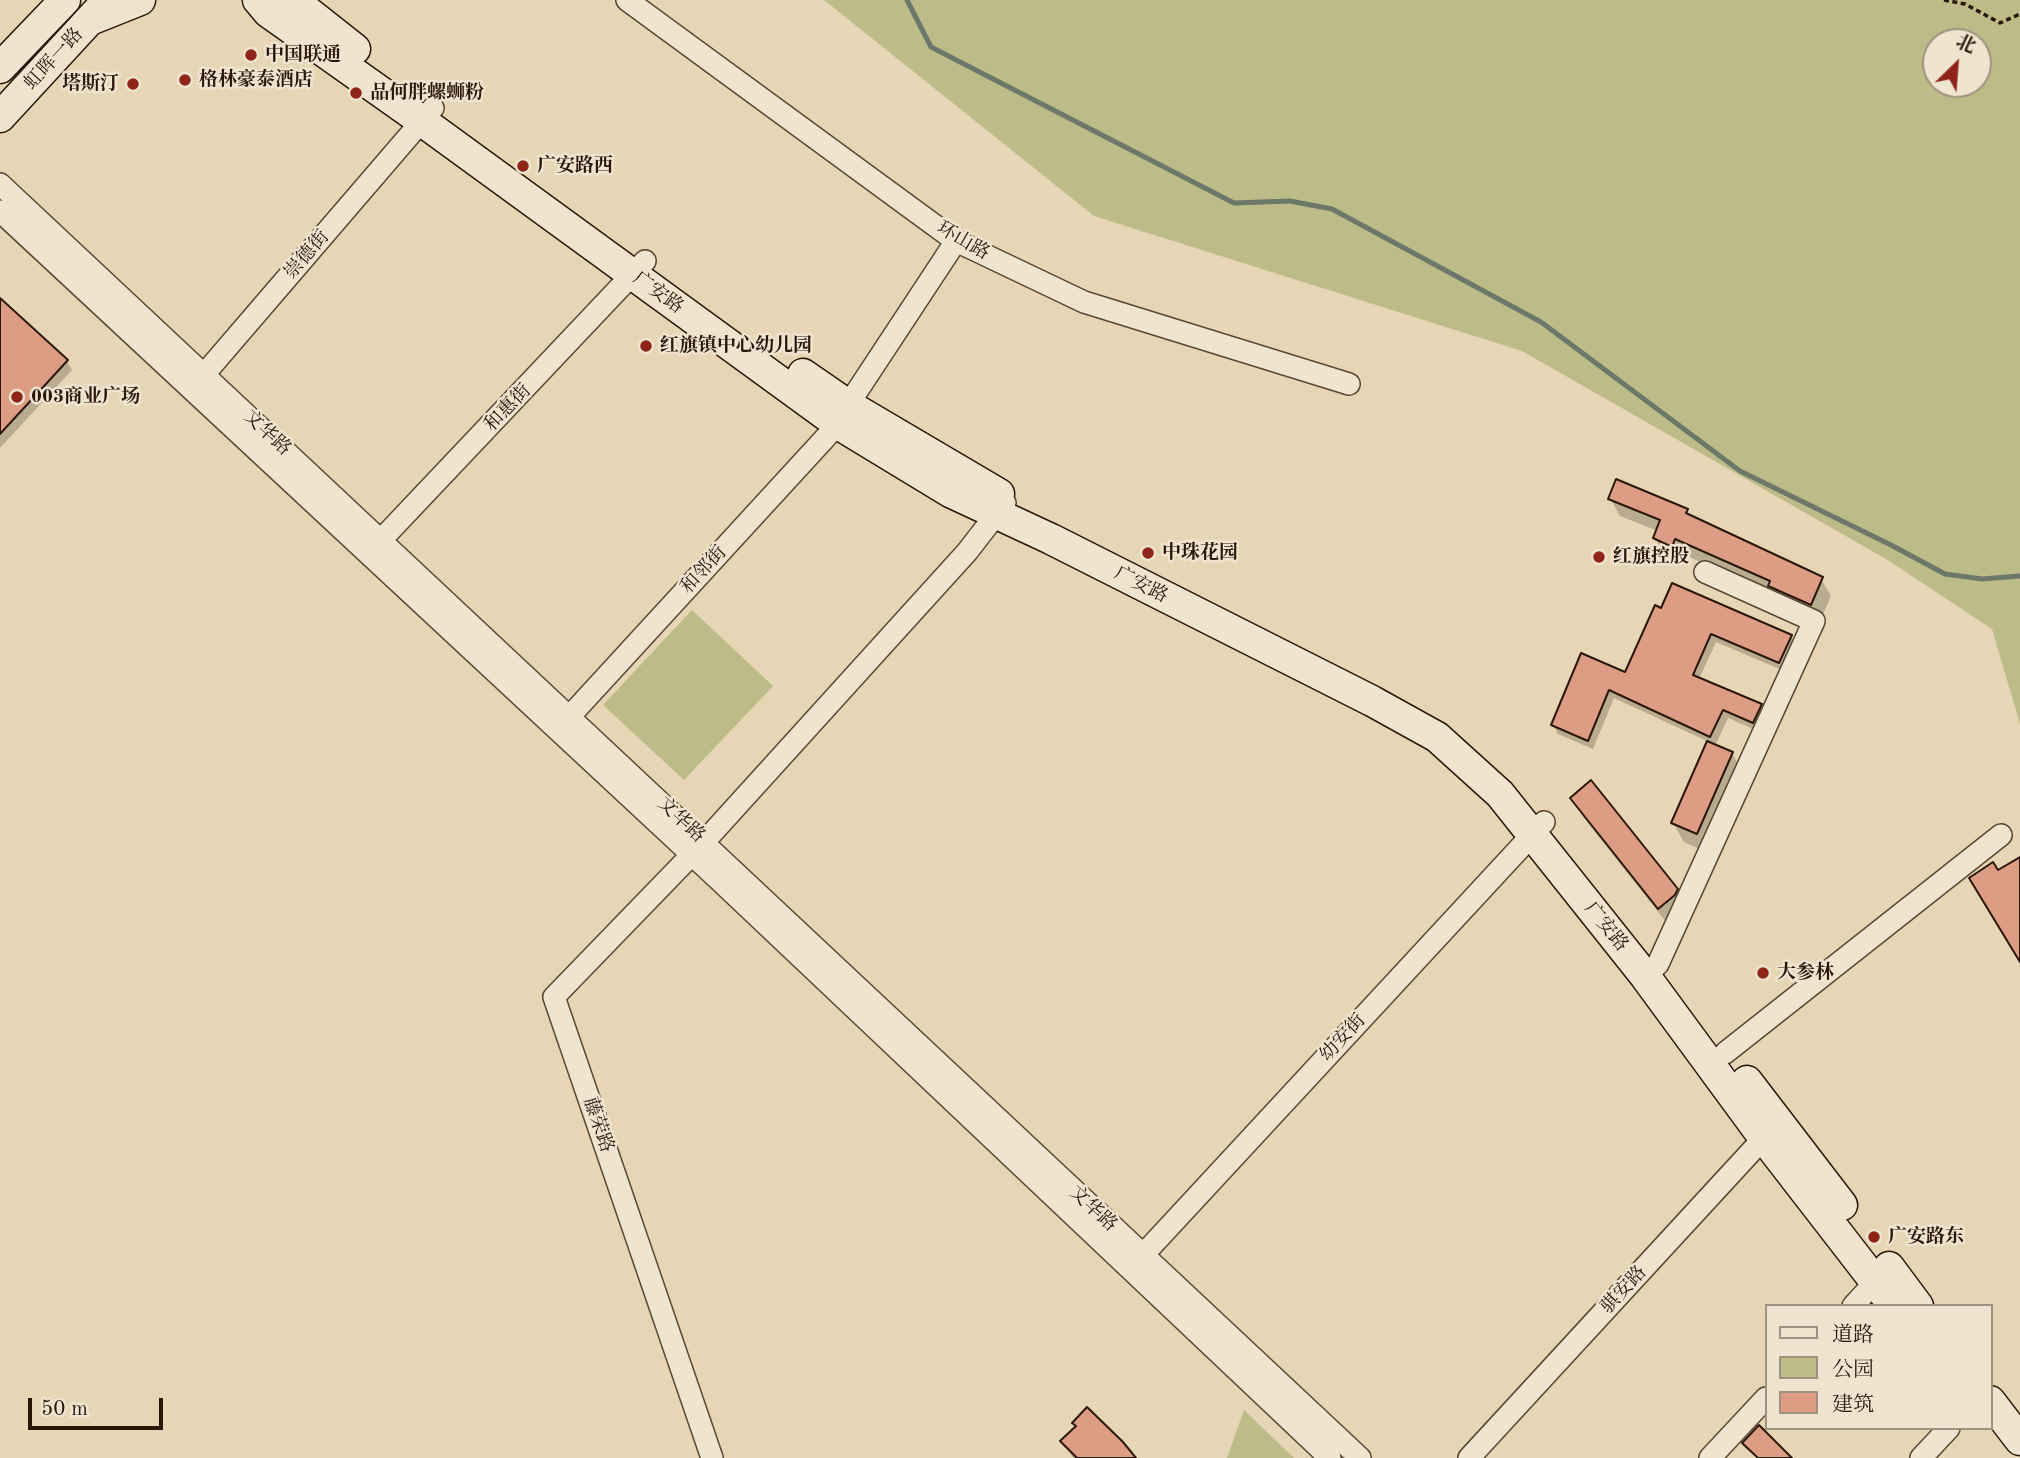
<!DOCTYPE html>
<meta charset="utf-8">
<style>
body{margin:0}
#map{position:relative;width:2020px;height:1458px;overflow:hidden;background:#e6d6b5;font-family:"Old Standard TT","Noto Serif SC",serif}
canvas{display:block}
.legend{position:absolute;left:1765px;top:1304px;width:228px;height:126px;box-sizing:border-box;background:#efe4cf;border:2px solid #a09280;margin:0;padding:9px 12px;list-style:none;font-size:21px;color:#2a1709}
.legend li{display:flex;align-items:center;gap:14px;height:35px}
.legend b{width:35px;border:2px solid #a09280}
.north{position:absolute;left:1922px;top:28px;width:70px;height:70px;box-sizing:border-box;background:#efe4cf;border:2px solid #a09280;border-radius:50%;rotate:25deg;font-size:19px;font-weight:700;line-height:28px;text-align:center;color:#2a1709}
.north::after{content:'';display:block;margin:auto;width:24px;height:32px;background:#8f2418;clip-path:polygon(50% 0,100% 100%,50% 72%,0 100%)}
.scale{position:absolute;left:28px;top:1398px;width:135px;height:32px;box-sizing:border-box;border:4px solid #2a1709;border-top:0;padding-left:9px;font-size:21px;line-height:24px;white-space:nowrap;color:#2a1709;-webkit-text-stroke:5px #efe4cf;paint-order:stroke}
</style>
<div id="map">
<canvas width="2020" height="1458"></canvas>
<ul class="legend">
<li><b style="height:9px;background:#efe4cf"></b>道路</li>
<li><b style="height:19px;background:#bdbb88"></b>公园</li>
<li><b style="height:19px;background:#dd9c84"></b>建筑</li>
</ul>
<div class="north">北</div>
<div class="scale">50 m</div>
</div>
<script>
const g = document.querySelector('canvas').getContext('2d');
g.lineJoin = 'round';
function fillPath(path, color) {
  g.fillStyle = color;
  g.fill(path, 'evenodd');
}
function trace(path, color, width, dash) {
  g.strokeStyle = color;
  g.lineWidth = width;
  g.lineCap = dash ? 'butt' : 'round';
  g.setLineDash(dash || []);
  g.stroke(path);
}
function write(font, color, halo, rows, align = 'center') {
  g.font = font + ' "Old Standard TT","Noto Serif SC",serif';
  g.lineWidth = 5;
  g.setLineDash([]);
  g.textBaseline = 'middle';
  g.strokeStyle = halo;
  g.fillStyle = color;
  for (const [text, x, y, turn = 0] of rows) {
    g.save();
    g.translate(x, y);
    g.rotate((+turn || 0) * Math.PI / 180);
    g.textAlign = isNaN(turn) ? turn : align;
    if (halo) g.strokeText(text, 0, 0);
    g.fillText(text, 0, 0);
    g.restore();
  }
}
fillPath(new Path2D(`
 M824,0H2020V724L1992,629L1886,559L1522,351L1094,216ZM1936,42H1978V84H1936Z
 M692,610L773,686L684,780L603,705Z
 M1244,1410L1294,1458H1227Z`), '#bdbb88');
fillPath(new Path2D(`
 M0,300L67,361L72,370L0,448Z
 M1610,498L1686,511L1690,517L1821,579L1831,596L1820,621L1775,595L1685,555L1682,563L1664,555L1655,538L1658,531L1620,516Z
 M1655,608L1790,636L1796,645L1784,671L1716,642L1699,679L1760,706L1766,715L1758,731L1728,718L1715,746L1732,753L1743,773L1708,853L1684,842L1673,823L1709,742L1614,698L1593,749L1558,734L1553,725L1626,674Z
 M1572,798L1676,890L1688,910L1670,927L1583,817Z
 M1074,1423L1135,1458H1073L1063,1442L1077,1428Z`), '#0003');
trace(new Path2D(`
 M907,0L931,47L1234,203L1290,201L1332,209L1541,322L1740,471L1891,545L1945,574L1982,579L2020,576`), '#6b786a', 5);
const building = new Path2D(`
 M0,298L68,360L0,434Z
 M1616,479L1688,509L1686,513L1823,577L1811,605L1768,586L1770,581L1675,539L1672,547L1653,538L1660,520L1608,499Z
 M1672,583L1792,635L1779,663L1711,634L1693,675L1762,704L1753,723L1723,710L1710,737L1609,690L1588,741L1551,725L1581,653L1625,672L1655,605L1661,608Z
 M1707,741L1733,752L1697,834L1671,823Z
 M1591,780L1678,889L1675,895L1658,909L1570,798Z
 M2020,857V962L1969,878L1993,862L1998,870Z
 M1087,1407L1123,1442L1136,1458H1077L1060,1441L1076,1426L1072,1423Z
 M1759,1425L1792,1458H1758L1742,1443Z`);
fillPath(building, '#dd9c84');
trace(building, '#2a1709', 2);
const street = new Path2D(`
 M627,0L956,241L1084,302L1349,384
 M0,184L1360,1458
 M0,211L717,878L1330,1458
 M195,385L433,108
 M381,540L645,261
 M570,716L838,424L848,405L956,241
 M1645,976L1658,964L1814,621L1705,572
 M1725,1053L2001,835
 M1130,1255L1142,1256L1544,822
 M1853,1306L1875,1282L1887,1273
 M712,1458L554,997L704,842L967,552L1005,503
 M1469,1458L1772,1129
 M1710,1458L1766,1398
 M1921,1458L1949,1428`);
const secondary = new Path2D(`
 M258,0L268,12L422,121L838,424L950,492L1051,539L1372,701L1437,737L1500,794L1645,976L1764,1138L1894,1306
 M293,0L355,49
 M90,20L140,0
 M0,68L65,0
 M0,117L108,0
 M803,374L848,405L999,494
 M1747,1081L1842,1205
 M1889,1267L1918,1306
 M1990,1401L2020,1440`);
trace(street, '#594734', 24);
trace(secondary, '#2a1709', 33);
trace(new Path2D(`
 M1944,0L1965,4L2000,23L2020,14`), '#2a1709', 3.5, [5, 3.5]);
trace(street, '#efe4cf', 21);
trace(secondary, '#efe4cf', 30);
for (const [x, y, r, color] of [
 [251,55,7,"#8f2418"],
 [185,80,7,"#8f2418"],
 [133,84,7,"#8f2418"],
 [356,93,7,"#8f2418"],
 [523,166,7,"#8f2418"],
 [646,346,7,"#8f2418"],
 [17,397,7,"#8f2418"],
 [1148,553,7,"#8f2418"],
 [1599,557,7,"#8f2418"],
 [1763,973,7,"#8f2418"],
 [1874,1237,7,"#8f2418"]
]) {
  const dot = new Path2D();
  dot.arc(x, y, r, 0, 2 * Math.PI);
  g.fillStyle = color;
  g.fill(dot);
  trace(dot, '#efe4cf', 2.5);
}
write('bold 19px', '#2a1709', '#efe4cf', [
 ["中国联通",265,55],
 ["格林豪泰酒店",199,80],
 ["塔斯汀",119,84,"right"],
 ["品何胖螺蛳粉",370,93],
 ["广安路西",537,166],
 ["红旗镇中心幼儿园",660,346],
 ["003商业广场",31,397],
 ["中珠花园",1162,553],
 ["红旗控股",1613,557],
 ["大参林",1777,973],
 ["广安路东",1888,1237]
], 'left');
write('19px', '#2a1709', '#efe4cf', [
 ["虹晖一路",54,59,-47],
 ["环山路",963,241,30],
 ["崇德街",307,255,-49],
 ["广安路",658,293,36],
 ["和惠街",508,408,-46],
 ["文华路",267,433,43],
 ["和邻街",704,570,-47],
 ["广安路",1141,585,27],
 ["文华路",681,820,43],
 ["广安路",1606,927,51],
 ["幼安街",1343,1038,-47],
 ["藤荣路",598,1125,71],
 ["文华路",1093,1209,43],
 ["骐安路",1624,1290,-47]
]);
</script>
